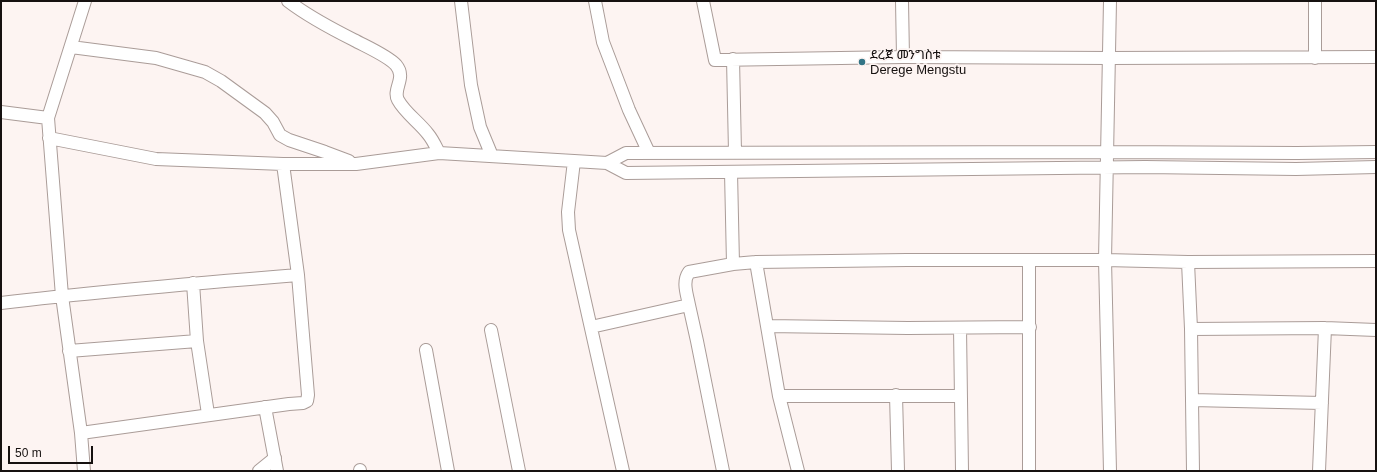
<!DOCTYPE html>
<meta charset="utf-8">
<style>
body{margin:0}
#map{position:relative;width:1377px;height:472px;overflow:hidden;background:#fdf4f2;font-family:Helvetica,sans-serif}
canvas{display:block}
.frame{position:absolute;inset:0;border:2px solid #161110;pointer-events:none}
.scale{position:absolute;left:8px;top:446px;width:85px;height:18px;box-sizing:border-box;border:2px solid #161110;border-top:0;padding-left:5px;font-size:12px;line-height:14px;white-space:nowrap;color:#161110;-webkit-text-stroke:3px #fdf4f2;paint-order:stroke}
</style>
<div id="map">
<canvas width="1377" height="472"></canvas>
<div class="frame"></div>
<div class="scale">50 m</div>
</div>
<script>
const g = document.querySelector('canvas').getContext('2d');
g.lineJoin = 'round';
function trace(path, color, width, dash) {
  g.strokeStyle = color;
  g.lineWidth = width;
  g.lineCap = dash ? 'butt' : 'round';
  g.setLineDash(dash || []);
  g.stroke(path);
}
function write(font, color, halo, rows, align = 'center') {
  g.font = font + ' Helvetica,"Noto Sans Ethiopic",sans-serif';
  g.lineWidth = 3.5;
  g.setLineDash([]);
  g.textBaseline = 'middle';
  g.strokeStyle = halo;
  g.fillStyle = color;
  for (const [text, x, y, turn = 0] of rows) {
    g.save();
    g.translate(x, y);
    g.rotate((+turn || 0) * Math.PI / 180);
    g.textAlign = isNaN(turn) ? turn : align;
    if (halo) g.strokeText(text, 0, 0);
    g.fillText(text, 0, 0);
    g.restore();
  }
}
const minor = new Path2D(`
 M288,1C309,17 330,28 354,40C365,46 388,56 396,65C407,78 392,89 398,100C405,113 419,122 428,134C433,140 436,147 439,153L574,161
 M461,1L471,85L480,127L492,156
 M595,1L603,42L629,110L649,153
 M703,1L715,60L903,57L1109,58L1376,57
 M902,1L903,57
 M1110,1L1105,260L1110,471
 M1315,1V58
 M71,47L156,58L205,72L221,81L265,113L273,122L280,135L289,140L325,152L349,161
 M733,59L735,152
 M1,112L48,118
 M49,138L156,159L283,164H356L439,153
 M607,163L626,153L1108,152L1297,153L1376,152
 M731,172L733,264
 M756,262L779,396L798,471
 M1188,262L1376,261
 M193,283L197,341L208,414
 M1,303C100,291 199,283 298,275
 M689,305C687,294 682,282 689,272L733,264L756,262L907,260H1105L1188,262L1191,329L1193,471
 M767,326L908,328L1030,327
 M591,327L689,305L697,341L723,471
 M960,328L962,471
 M1191,329L1325,328L1376,330
 M491,330L519,471
 M426,350L448,471
 M69,351L197,341
 M896,395L898,471
 M779,396H961
 M1192,400L1322,403
 M265,407L277,471
 M81,433L289,404L303,403L307,401L308,395L298,275L283,164
 M360,470V471
 M84,471L81,433L62,296L48,118L85,1
 M259,471L275,458
 M623,471L569,230L568,212L574,161L607,163L626,173L1145,167L1296,169L1376,167
 M1029,471V260
 M1319,471L1325,328`);
trace(minor, '#aa9c98', 14);
trace(minor, '#fff', 12);
for (const [x, y, r, color] of [
 [862,62,4,"#327486"]
]) {
  const dot = new Path2D();
  dot.arc(x, y, r, 0, 2 * Math.PI);
  g.fillStyle = color;
  g.fill(dot);
  trace(dot, '#fdf4f2', 1.5);
}
write('13px', '#161110', '#fdf4f2', [
 ["ደረጀ መንግስቱ",870,55],
 ["Derege Mengstu",870,70]
], 'left');
</script>
